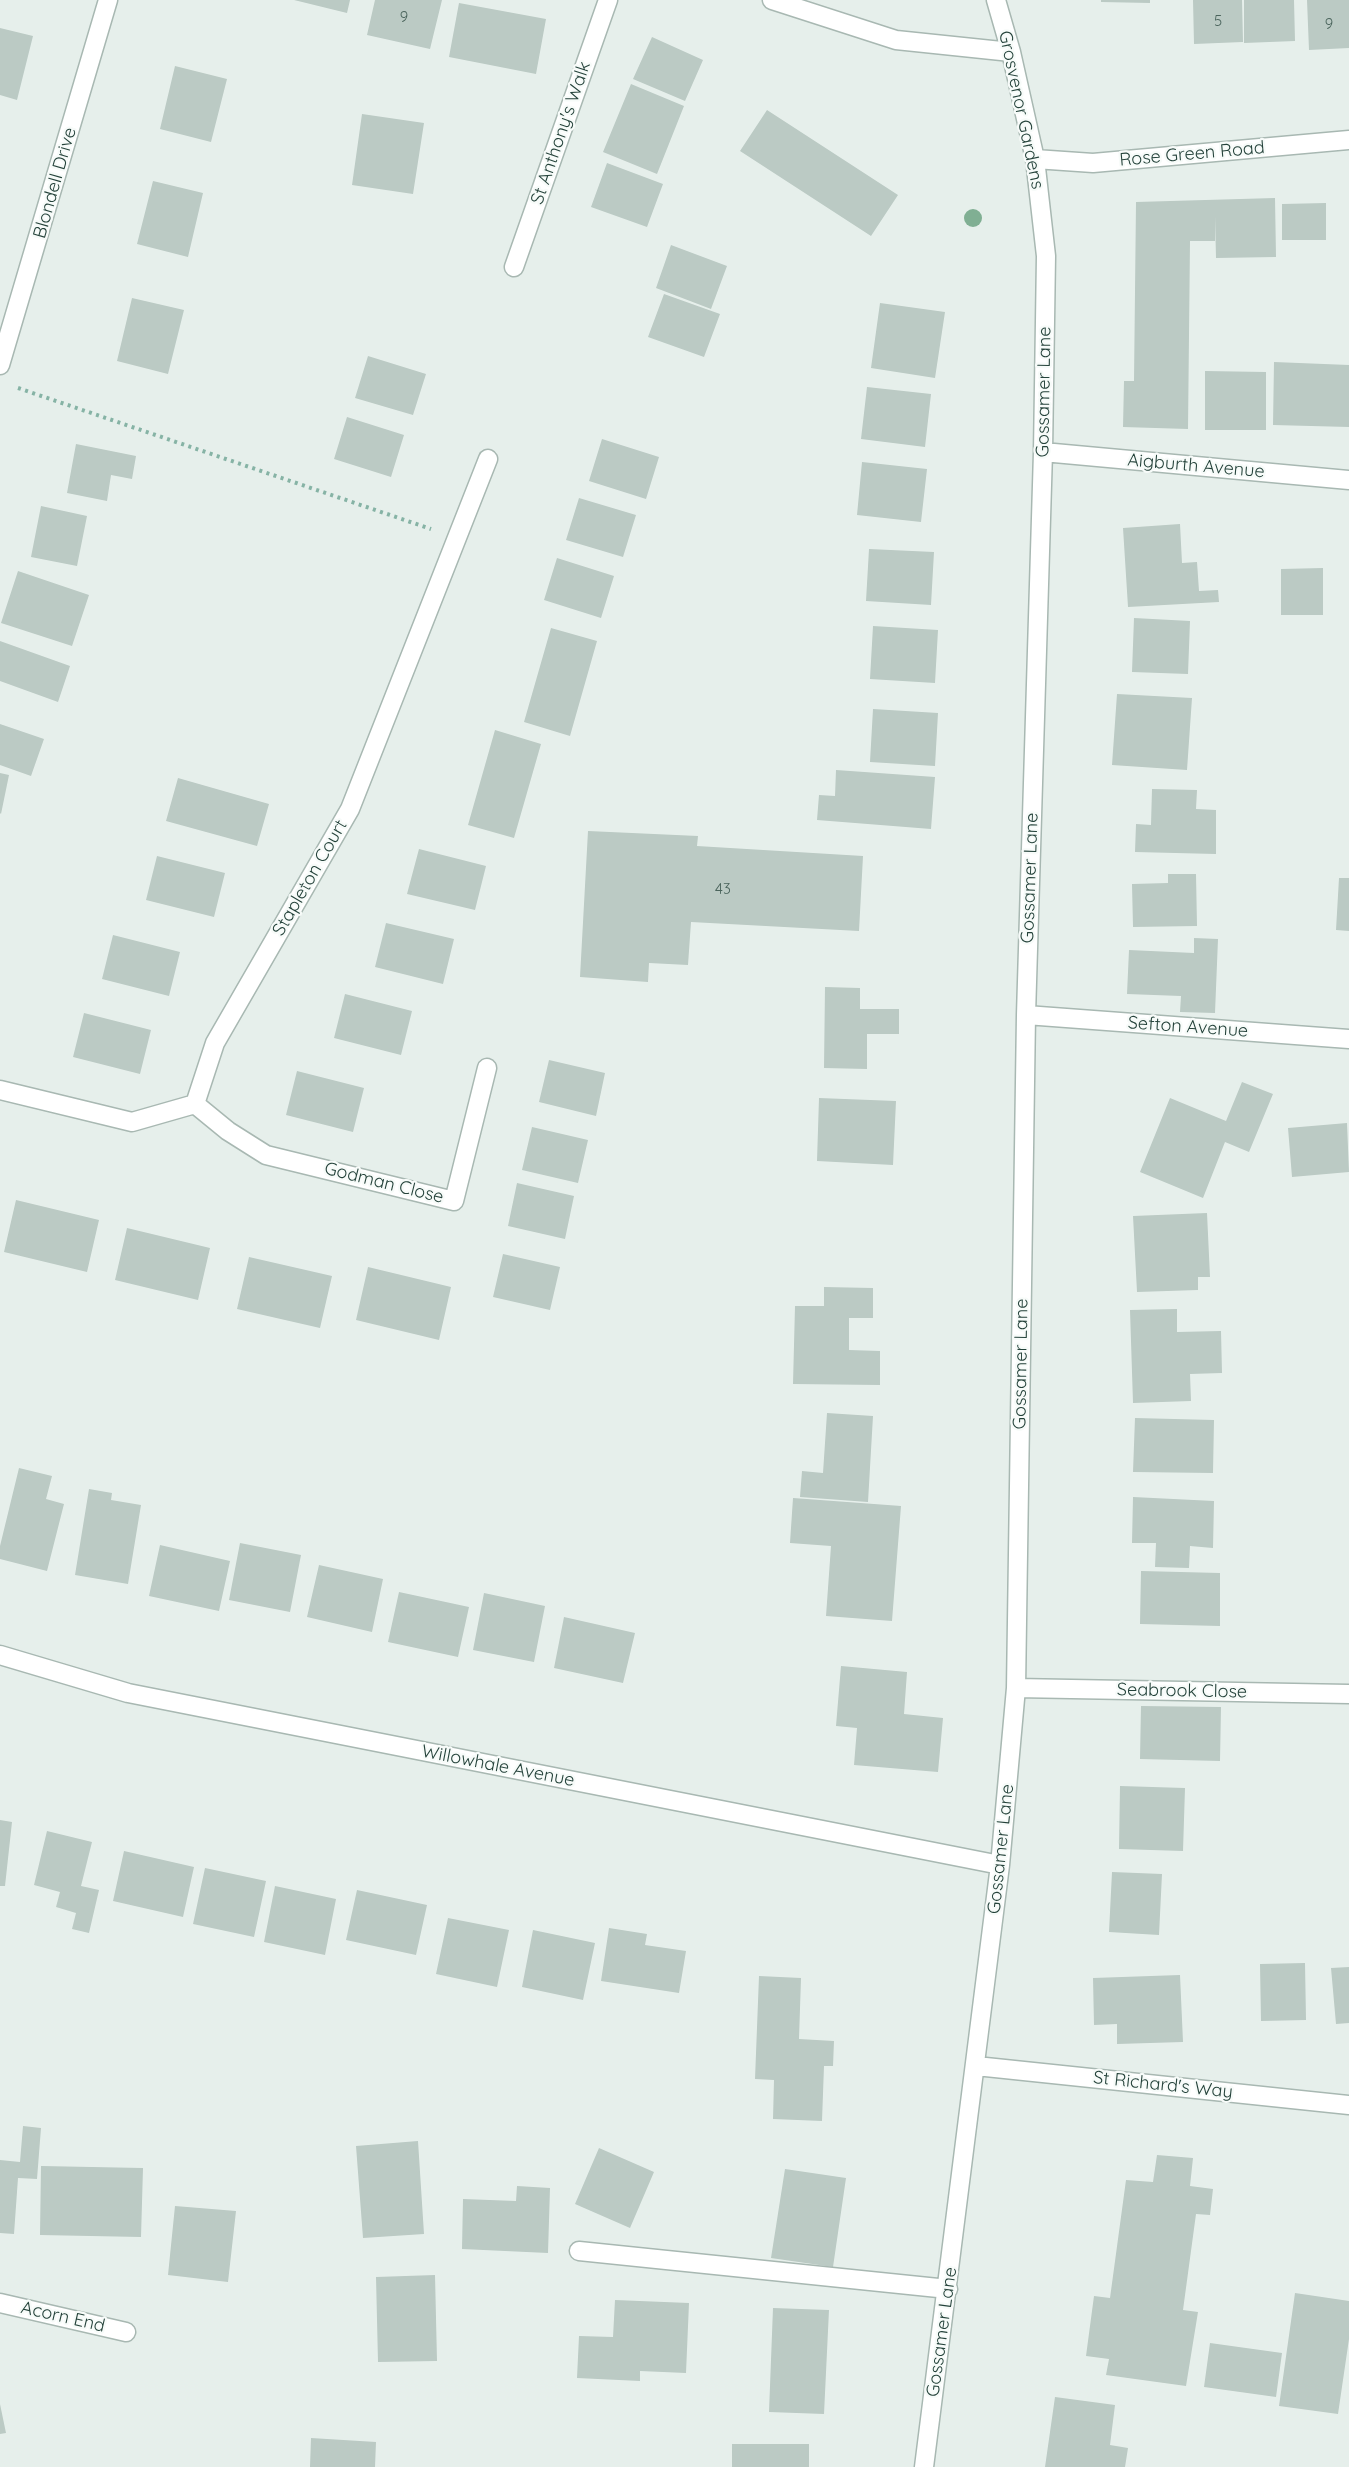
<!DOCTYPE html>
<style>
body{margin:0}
canvas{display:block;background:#e6efeb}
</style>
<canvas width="1349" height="2467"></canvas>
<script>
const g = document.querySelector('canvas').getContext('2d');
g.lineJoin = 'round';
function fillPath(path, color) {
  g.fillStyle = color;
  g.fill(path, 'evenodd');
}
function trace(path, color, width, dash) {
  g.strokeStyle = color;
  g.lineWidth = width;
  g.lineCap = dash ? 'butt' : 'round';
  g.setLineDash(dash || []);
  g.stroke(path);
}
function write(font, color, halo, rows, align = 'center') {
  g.font = font + ' Quicksand,sans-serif';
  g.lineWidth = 4.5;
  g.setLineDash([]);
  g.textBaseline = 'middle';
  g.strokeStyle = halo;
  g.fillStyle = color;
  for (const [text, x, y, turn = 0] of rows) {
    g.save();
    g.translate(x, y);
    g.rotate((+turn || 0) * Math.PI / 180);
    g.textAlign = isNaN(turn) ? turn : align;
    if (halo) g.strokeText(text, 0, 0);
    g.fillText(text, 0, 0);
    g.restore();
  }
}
fillPath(new Path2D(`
 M294,0H350L347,13Z
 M375,0H442L430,49L367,35Z
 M1101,0H1150V3L1101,2Z
 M1193,0H1242L1243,42L1194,44Z
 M1244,0H1294L1295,41L1244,43Z
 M1307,0H1349V48L1309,50Z
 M459,3L546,19L536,74L449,57Z
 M0,28L33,36L17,100L0,95Z
 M652,37L703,60L685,101L633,79Z
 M175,66L227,79L211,142L160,129Z
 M631,84L684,106L657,174L603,152Z
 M767,110L898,195L871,236L740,151Z
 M362,114L424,123L413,194L352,185Z
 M607,163L663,184L647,227L591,207Z
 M153,181L203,193L188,257L137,244Z
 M1275,198L1276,257L1216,258L1215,216V241H1190L1188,429L1123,427L1124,381H1134L1136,202Z
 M1326,203V240H1282V204Z
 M671,245L727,266L711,309L656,288Z
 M664,294L720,314L704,357L648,337Z
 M132,298L184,310L168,374L117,361Z
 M880,303L945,312L935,378L871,368Z
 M368,356L426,374L413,415L355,398Z
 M1274,362L1349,365V427L1273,425Z
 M1205,371L1266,372V430H1205Z
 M867,387L931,394L925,447L861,439Z
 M347,417L404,435L391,477L334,459Z
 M602,439L659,457L646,499L589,481Z
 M76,444L136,456L132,479L111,475L107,501L67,493Z
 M862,462L927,469L921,522L857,515Z
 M579,498L636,515L623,557L566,540Z
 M41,506L87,516L77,566L31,557Z
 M1180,524L1182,563L1197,562L1199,591L1218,590L1219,602L1128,607L1123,528Z
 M869,549L934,552L931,605L866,601Z
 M557,558L614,576L601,618L544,600Z
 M1323,568V615H1281V569Z
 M18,571L89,595L72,646L1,623Z
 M1134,618L1190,621L1188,674L1132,672Z
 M873,626L938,630L935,683L870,679Z
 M551,628L597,641L570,736L524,722Z
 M0,641L70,666L58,702L0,681Z
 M1117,694L1192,698L1187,770L1112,765Z
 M873,709L938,713L935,766L870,762Z
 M0,724L44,739L31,776L0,765Z
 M495,730L541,744L514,838L468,825Z
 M836,770L935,777L931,829L817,820L819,795L835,796Z
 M0,773L9,775L1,814L0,813Z
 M178,778L269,804L257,846L166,821Z
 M1152,789L1197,790L1196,809L1216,810V854L1135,852L1136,824L1151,825Z
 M588,831L698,836L697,846L863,856L859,931L691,922L688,965L649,963L648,982L580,977Z
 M419,849L486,866L475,910L407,894Z
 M157,856L225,873L214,917L146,900Z
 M1168,874H1196L1197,926L1133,927L1132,884L1168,883Z
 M1339,878H1349V931L1336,930Z
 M386,923L454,939L443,984L375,967Z
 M113,935L180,952L169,996L102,979Z
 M1194,938L1218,939L1215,1013L1180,1012L1181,996L1127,994L1129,950L1194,953Z
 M825,987L860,988V1009H899V1034H867V1069L824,1068Z
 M345,994L412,1011L401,1055L334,1038Z
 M84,1013L151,1030L140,1074L73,1057Z
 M549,1060L605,1073L596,1116L539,1102Z
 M297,1071L364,1088L353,1132L286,1115Z
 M1242,1082L1273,1094L1249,1152L1225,1142L1203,1198L1140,1172L1170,1098L1226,1121Z
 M819,1098L896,1101L893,1165L817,1161Z
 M1347,1123L1349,1172L1292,1177L1288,1128Z
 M532,1127L588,1140L578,1183L522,1170Z
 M517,1183L574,1196L565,1239L508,1226Z
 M16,1200L99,1220L87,1272L4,1252Z
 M1207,1213L1210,1277H1198V1290L1137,1292L1133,1216Z
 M127,1228L210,1248L198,1300L115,1280Z
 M503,1254L560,1267L550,1310L493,1297Z
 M249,1257L332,1276L320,1328L237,1309Z
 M368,1267L451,1287L439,1340L356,1320Z
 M824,1287L873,1288V1318H849V1350L880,1351V1385L793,1384L795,1306H824Z
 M1177,1309V1332L1221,1331L1222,1373L1190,1374L1191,1401L1133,1403L1130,1310Z
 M827,1413L873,1416L868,1502L800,1497L802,1471L823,1473Z
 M1135,1418L1214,1420L1213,1473L1133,1472Z
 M19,1468L52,1476L46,1499L64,1504L47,1571L0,1559V1546Z
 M89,1489L112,1493L111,1500L141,1505L128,1584L75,1575Z
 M1133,1497L1214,1501L1213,1548L1190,1546L1189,1568L1155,1567L1156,1543H1132Z
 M793,1498L901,1506L892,1621L826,1616L831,1546L790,1543Z
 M240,1543L301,1555L290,1612L229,1600Z
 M160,1545L230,1561L219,1611L149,1596Z
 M319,1565L383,1579L372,1632L307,1617Z
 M1141,1571L1220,1573V1626L1140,1624Z
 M399,1592L469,1607L458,1657L388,1642Z
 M484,1593L545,1606L534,1662L473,1650Z
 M564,1617L635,1633L623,1683L554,1668Z
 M841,1666L907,1672L904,1714L943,1718L938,1772L854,1765L857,1728L836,1726Z
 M1141,1706L1221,1707L1220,1761L1140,1759Z
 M1120,1786L1185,1788L1183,1851L1119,1849Z
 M0,1820L12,1822L5,1886H0Z
 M47,1831L92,1842L81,1886L99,1890L89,1933L72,1929L76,1913L56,1907L60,1892L34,1885Z
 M124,1851L194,1867L183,1917L113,1901Z
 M205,1868L266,1881L254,1937L193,1924Z
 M1112,1872L1162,1874L1159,1935L1109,1932Z
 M275,1886L336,1899L325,1955L264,1942Z
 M357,1890L427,1905L416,1955L346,1940Z
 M448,1918L509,1930L497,1987L436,1974Z
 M609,1928L647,1934L645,1945L686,1951L679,1993L601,1981Z
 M533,1930L595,1943L583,2000L522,1987Z
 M1305,1963L1306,2020L1261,2021L1260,1964Z
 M1349,1967V2023L1336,2024L1331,1968Z
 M1180,1975L1183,2042L1117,2044V2024L1094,2025L1093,1978Z
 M759,1976L801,1978L799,2039L834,2041L833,2066H824L822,2121L773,2119L774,2080L755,2079Z
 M23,2126L41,2128L37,2179L18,2178L14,2234L0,2233V2160L20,2162Z
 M418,2141L424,2234L363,2238L356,2146Z
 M599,2148L654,2172L630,2228L575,2204Z
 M1157,2155L1193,2158L1190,2186L1213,2189L1210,2215L1196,2214L1183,2310L1198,2312L1186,2386L1106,2375L1109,2359L1086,2356L1094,2296L1110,2298L1126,2180L1153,2182Z
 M41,2166L143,2168L141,2237L40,2235Z
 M785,2169L846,2178L833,2267L771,2258Z
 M517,2186L550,2188L548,2253L462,2249L463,2199L516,2201Z
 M175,2206L236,2211L228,2282L168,2275Z
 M435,2275L437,2361L378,2362L376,2277Z
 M1295,2293L1349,2301V2339L1338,2414L1279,2406Z
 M615,2300L689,2303L686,2373L640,2371V2381L577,2378L579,2336L613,2337Z
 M773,2308L829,2310L824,2414L769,2412Z
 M1210,2343L1282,2353L1276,2397L1204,2387Z
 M1055,2397L1115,2405L1110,2445L1128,2448L1125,2467H1045Z
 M0,2404L6,2433L0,2434Z
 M311,2438L376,2442L375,2467H310Z
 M732,2444H809V2467H732Z`), '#bbcac4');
const minor = new Path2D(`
 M772,0L896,40L1011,52
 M1035,159L1093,163L1349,140
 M514,267L608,0
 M0,365L108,0
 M1043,452L1349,480
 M1026,1015L1349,1039
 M0,1090L132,1122L195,1104L215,1043L350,809L488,459
 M195,1104L228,1131L266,1155L454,1201L487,1068
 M0,1655L128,1693L1000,1865
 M1016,1688L1349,1694
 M976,2066L1349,2105
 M579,2251L948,2289
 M0,2303L126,2332
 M924,2467L1000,1865L1016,1688L1026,1015L1043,452L1046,256L1035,159L1011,52L996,0`);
trace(minor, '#a8b8b2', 21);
trace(new Path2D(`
 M18,388L431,529`), '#86b3a5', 4, [3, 4.5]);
trace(minor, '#fff', 18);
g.fillStyle = '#80af93';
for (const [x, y] of [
 [973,218]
]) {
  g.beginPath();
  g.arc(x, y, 9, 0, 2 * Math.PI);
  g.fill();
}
write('15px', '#4a645c', null, [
 ["9",404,17],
 ["5",1218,21],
 ["9",1329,24],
 ["43",723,889]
]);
write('18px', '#24423a', '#f7fbf9', [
 ["Grosvenor Gardens",1021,110,78],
 ["St Anthony's Walk",561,133,-71],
 ["Rose Green Road",1192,154,-5],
 ["Blondell Drive",55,183,-74],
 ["Gossamer Lane",1044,392,-89],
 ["Aigburth Avenue",1196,466,5],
 ["Stapleton Court",310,878,-60],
 ["Gossamer Lane",1030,878,-88],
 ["Sefton Avenue",1188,1027,4],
 ["Godman Close",384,1183,14],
 ["Gossamer Lane",1021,1364,-89],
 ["Seabrook Close",1182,1691,1],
 ["Willowhale Avenue",498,1766,11],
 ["Gossamer Lane",1001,1849,-84],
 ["St Richard's Way",1163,2085,6],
 ["Acorn End",63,2317,13],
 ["Gossamer Lane",942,2332,-82]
]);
</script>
